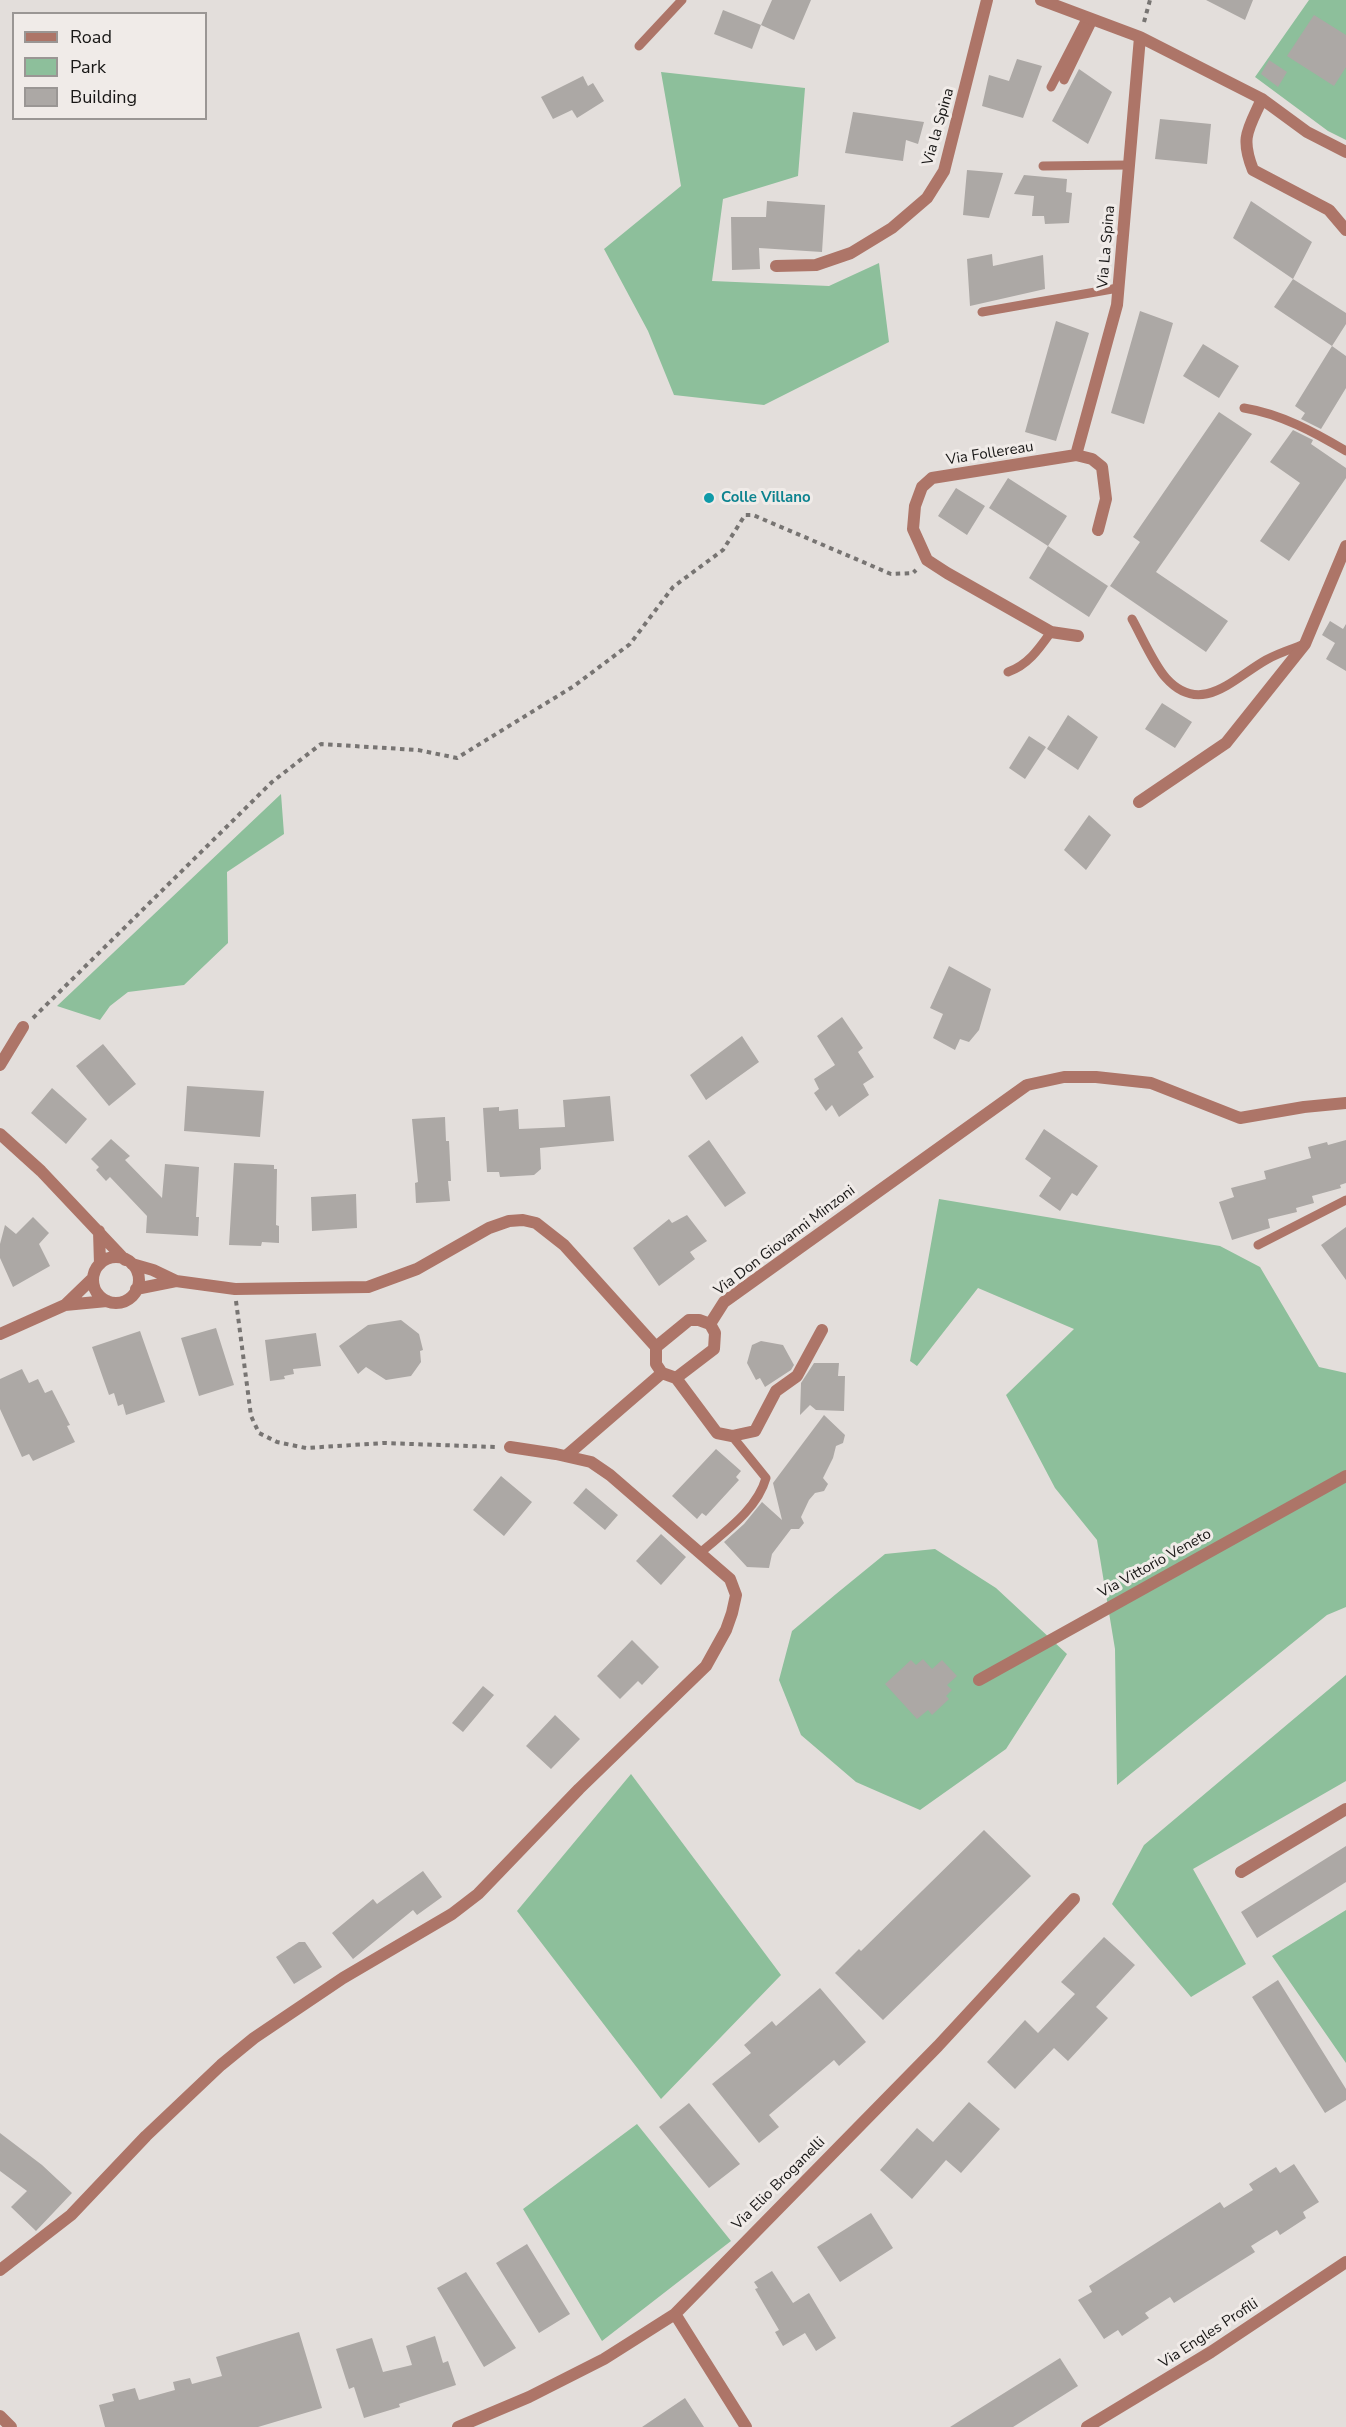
<!DOCTYPE html>
<style>
body{margin:0}
#map{position:relative;width:1346px;height:2427px;overflow:hidden;background:#e3dedb;font-family:"Nunito Sans",sans-serif}
canvas{display:block}
.legend{position:absolute;left:12px;top:12px;width:195px;height:108px;box-sizing:border-box;background:#f0ebe8;border:2px solid #9a9694;margin:0;padding:8px 10px;list-style:none;font-size:18px;color:#181716}
.legend li{display:flex;align-items:center;gap:12px;height:30px}
.legend b{width:30px;border:2px solid #9a9694}
</style>
<div id="map">
<canvas width="1346" height="2427"></canvas>
<ul class="legend">
<li><b style="height:8px;background:#ad7568"></b>Road</li>
<li><b style="height:16px;background:#8dbf9b"></b>Park</li>
<li><b style="height:16px;background:#aca8a5"></b>Building</li>
</ul>
</div>
<script>
const g = document.querySelector('canvas').getContext('2d');
g.lineJoin = 'round';
function fillPath(path, color) {
  g.fillStyle = color;
  g.fill(path, 'evenodd');
}
function trace(path, color, width, dash) {
  g.strokeStyle = color;
  g.lineWidth = width;
  g.lineCap = dash ? 'butt' : 'round';
  g.setLineDash(dash || []);
  g.stroke(path);
}
function write(font, color, halo, rows, align = 'center') {
  g.font = font + ' "Nunito Sans",sans-serif';
  g.lineWidth = 6;
  g.setLineDash([]);
  g.textBaseline = 'middle';
  g.strokeStyle = halo;
  g.fillStyle = color;
  for (const [text, x, y, turn = 0] of rows) {
    g.save();
    g.translate(x, y);
    g.rotate((+turn || 0) * Math.PI / 180);
    g.textAlign = isNaN(turn) ? turn : align;
    if (halo) g.strokeText(text, 0, 0);
    g.fillText(text, 0, 0);
    g.restore();
  }
}
fillPath(new Path2D(`
 M1309,0H1346V140L1328,131L1255,77Z
 M661,72L805,88L798,176L723,199L712,281L829,286L879,263L889,342L764,405L674,395L648,331L604,249L681,186Z
 M281,794L284,834L227,872L228,943L184,985L128,992L110,1006L100,1020L57,1006Z
 M939,1199L1220,1246L1260,1267L1319,1367L1346,1373V1607L1327,1615L1117,1785L1115,1649L1097,1540L1055,1488L1006,1395L1074,1329L978,1288L917,1366L910,1361Z
 M935,1549L996,1588L1067,1654L1006,1749L920,1810L856,1782L801,1735L779,1680L792,1631L836,1594L885,1554Z
 M1346,1675V1781L1193,1869L1246,1964L1191,1997L1112,1904L1144,1845Z
 M631,1774L781,1975L661,2099L517,1911Z
 M1346,1910V2063L1272,1956Z
 M637,2124L731,2241L602,2341L523,2209Z`), '#8dbf9b');
fillPath(new Path2D(`
 M772,0H811L794,40L761,25Z
 M1206,0H1253L1245,20Z
 M723,10L761,25L752,49L714,34Z
 M1314,15L1346,35V67L1334,86L1287,56Z
 M1017,59L1042,66L1023,118L982,106L989,75L1009,81Z
 M1269,60L1287,72L1278,87L1261,74Z
 M1079,69L1112,92L1088,144L1052,121Z
 M583,76L588,86L593,83L604,101L577,118L572,110L553,119L541,97Z
 M853,112L924,122L918,144L906,140L903,161L845,153Z
 M1160,119L1211,124L1207,164L1155,159Z
 M967,170L1003,173L989,218L963,215Z
 M1024,175L1067,179L1066,192L1072,193L1069,223L1045,224L1044,216H1032L1034,196L1014,194Z
 M767,201L825,205L822,252L759,248L760,269L732,270L731,217H766Z
 M1251,201L1312,242L1293,279L1233,238Z
 M992,254L993,266L1043,255L1045,289L970,306L967,259Z
 M1293,279L1346,313V324L1332,346L1274,307Z
 M1140,311L1173,323L1144,424L1111,413Z
 M1056,321L1089,333L1056,441L1025,432Z
 M1203,344L1239,366L1219,398L1183,376Z
 M1332,346L1346,356V388L1321,429L1301,419L1305,413L1295,406Z
 M1219,412L1252,434L1156,572L1228,621L1206,652L1110,586L1140,542L1133,537Z
 M1293,430L1313,440L1311,444L1346,468V478L1289,561L1260,541L1300,483L1270,462Z
 M1008,478L1067,516L1048,546L989,508Z
 M956,488L985,506L967,535L938,516Z
 M1048,546L1108,586L1089,617L1029,578Z
 M1330,621L1343,629L1346,624V671L1326,659L1335,643L1322,635Z
 M1162,703L1192,722L1175,748L1145,729Z
 M1068,715L1098,737L1078,770L1047,749Z
 M1029,736L1046,747L1025,779L1009,768Z
 M1089,815L1111,835L1086,870L1064,850Z
 M949,966L991,989L979,1030L969,1042L960,1039L955,1050L933,1038L943,1014L930,1008Z
 M842,1017L863,1048L858,1052L874,1077L863,1084L869,1095L839,1117L832,1105L826,1111L814,1093L819,1089L814,1079L835,1065L817,1036Z
 M742,1036L759,1062L706,1100L690,1075Z
 M103,1044L136,1084L109,1106L76,1066Z
 M187,1086L264,1091L260,1137L184,1131Z
 M52,1088L87,1119L66,1144L31,1113Z
 M610,1096L614,1141L540,1148L541,1169L534,1175L500,1177L499,1172H487L483,1108L499,1107V1111L518,1109L519,1129L565,1127L563,1100Z
 M445,1117L446,1141H449L451,1181H448L450,1201L416,1203L415,1183L418,1182L412,1119Z
 M1044,1129L1098,1166L1077,1196L1072,1193L1060,1211L1039,1196L1051,1178L1025,1159Z
 M111,1139L130,1156L125,1160L162,1198L165,1164L199,1167L196,1217H199L198,1236L146,1233L147,1216L110,1177L106,1181L96,1170L99,1167L91,1159Z
 M709,1140L746,1193L725,1207L688,1156Z
 M1346,1140V1183L1340,1185L1341,1188L1312,1196L1314,1203L1296,1208L1297,1212L1268,1219L1270,1228L1232,1240L1219,1202L1234,1197L1231,1188L1266,1179L1264,1171L1311,1158L1308,1147L1327,1142L1328,1145Z
 M234,1163L274,1165V1169H277L276,1225L279,1226V1243L262,1242L261,1246L229,1245Z
 M356,1194L357,1228L312,1231L311,1197Z
 M687,1215L707,1241L690,1252L695,1259L659,1286L633,1248L669,1219L672,1223Z
 M33,1217L49,1233L39,1244L50,1266L13,1287L0,1258V1244L5,1225L16,1234Z
 M1346,1227V1280L1321,1245Z
 M401,1320L419,1334L423,1350L420,1351L421,1362L411,1376L386,1380L366,1367L358,1374L339,1346L368,1325Z
 M216,1328L234,1385L199,1396L181,1338Z
 M140,1331L165,1402L126,1415L123,1404L118,1406L114,1393L109,1395L92,1347Z
 M316,1333L321,1366L293,1369L294,1374L284,1376L285,1379L270,1381L265,1340Z
 M761,1341L783,1345L794,1365L791,1370L765,1387L760,1378L756,1380L747,1363L752,1345Z
 M814,1363H839L838,1376H845L844,1411L816,1410L810,1405L800,1415L801,1383Z
 M22,1369L29,1383L38,1379L45,1393L52,1390L70,1425L67,1426L75,1442L33,1461L29,1454L22,1457L0,1409V1379Z
 M824,1415L845,1435L843,1443L836,1446L833,1458L823,1478L828,1484L824,1491L815,1493L809,1500L801,1517L804,1523L799,1529H791L772,1554L769,1568L747,1567L724,1542L744,1524L762,1502L782,1520L773,1483Z
 M716,1449L741,1471L736,1477L739,1480L706,1516L702,1513L697,1519L672,1496Z
 M501,1476L532,1502L504,1536L473,1510Z
 M586,1488L618,1515L605,1530L573,1503Z
 M661,1534L686,1557L661,1585L636,1561Z
 M632,1640L659,1667L642,1685L638,1681L620,1699L597,1676Z
 M923,1659L932,1669L942,1660L957,1676L947,1685L952,1690L946,1696L949,1699L932,1715L928,1710L917,1719L885,1684L911,1660L916,1665Z
 M483,1686L494,1695L463,1732L452,1723Z
 M555,1715L580,1739L551,1769L526,1746Z
 M984,1830L1031,1876L883,2020L835,1973L859,1949L861,1951Z
 M1346,1846V1882L1257,1938L1241,1912Z
 M423,1871L442,1897L417,1915L413,1910L353,1959L332,1933L373,1899L377,1904Z
 M1104,1937L1135,1965L1096,2007L1108,2018L1068,2061L1054,2048L1015,2089L987,2062L1025,2020L1038,2033L1075,1994L1061,1982Z
 M299,1942H305L322,1967L294,1984L276,1957Z
 M1278,1980L1346,2089V2100L1325,2113L1252,1997Z
 M820,1988L866,2042L839,2066L834,2060L769,2115L779,2127L759,2143L712,2084L751,2053L744,2045L772,2021L776,2026Z
 M969,2102L1000,2129L961,2173L946,2160L912,2199L880,2170L917,2128L933,2142Z
 M689,2103L740,2164L709,2188L659,2127Z
 M0,2133L42,2165L72,2193L36,2231L11,2207L27,2191L0,2171Z
 M1294,2164L1319,2202L1303,2212L1306,2218L1280,2235L1277,2230L1251,2246L1255,2252L1174,2303L1170,2297L1145,2313L1149,2318L1122,2336L1118,2330L1104,2339L1078,2300L1092,2292L1089,2286L1220,2202L1224,2208L1253,2190L1249,2184L1276,2167L1280,2173Z
 M871,2213L893,2248L840,2282L817,2247Z
 M527,2244L570,2314L539,2333L496,2263Z
 M772,2271L793,2303L809,2293L836,2338L816,2351L805,2333L783,2346L775,2332L779,2330L755,2289L758,2288L754,2282Z
 M466,2272L516,2348L484,2367L437,2288Z
 M299,2332L322,2408L258,2427H105L99,2405L114,2401L112,2394L135,2388L139,2400L175,2390L173,2382L190,2378L192,2384L222,2376L216,2357Z
 M435,2336L443,2363L448,2361L456,2385L399,2404L400,2407L364,2418L354,2387L349,2389L336,2349L372,2338L383,2372L412,2365L406,2346Z
 M1060,2358L1078,2386L1013,2427H950Z
 M685,2398L704,2427H642Z`), '#aca8a5');
trace(new Path2D(`
 M1144,22L1150,0
 M33,1018L272,782L321,744L418,750L457,758L574,686L630,644L673,587L723,550L745,515H753L891,574L913,573L916,570
 M236,1301L251,1416L259,1433L277,1442L306,1448L384,1443L496,1447`), '#777472', 4, [4.5, 4.5]);
trace(new Path2D(`
 M639,46L682,0
 M1064,80L1093,20
 M1051,87L1087,17
 M1043,166L1129,165
 M982,312L1118,288
 M1244,408C1281,414 1314,432 1346,451
 M1132,619C1141,635 1154,665 1166,678C1201,717 1234,678 1266,660C1278,653 1292,649 1305,644
 M1008,672C1028,665 1039,649 1051,632
 M1258,1245L1346,1200
 M700,1553C724,1532 757,1510 766,1478L732,1436`), '#ad7568', 9);
trace(new Path2D(`
 M1041,0L1140,37L1262,99L1307,132L1346,152
 M1262,99C1248,130 1240,137 1253,170L1329,210L1346,230
 M776,266L816,265L851,253L892,228L927,198L944,171L987,0
 M1076,455L1117,305L1140,37
 M1078,636L1051,632L947,573L927,560L913,529L915,506L922,487L932,478L1076,455L1092,459L1102,467L1106,499L1098,530
 M1139,802L1226,743L1305,644L1346,546
 M0,1065L23,1027
 M0,1134L41,1171L125,1260
 M99,1231L100,1264
 M93 1280a23 23 0 1 1 46 0a23 23 0 1 1-46 0Z
 M132,1264L153,1270L176,1281L235,1289L368,1287L417,1269L489,1228L509,1221L523,1220L536,1223L564,1245L656,1347
 M136,1289L176,1281
 M65,1305L93,1278
 M710,1324L724,1302L1027,1085L1064,1077H1096L1151,1083L1240,1118L1304,1107L1346,1103
 M0,1334L65,1305L107,1301
 M656,1347V1364L662,1373L676,1378L717,1433L732,1436L755,1431L776,1391L797,1376L822,1330
 M656,1347L689,1320H699L710,1324
 M676,1378L714,1349L715,1333L710,1324
 M566,1456L662,1373
 M979,1680L1346,1476
 M1241,1872L1346,1809
 M0,2270L71,2215L146,2136L221,2065L254,2038L343,1978L452,1914L478,1894L579,1789L706,1666L726,1630L732,1613L736,1595L730,1579L610,1475L591,1462L556,1454L510,1447
 M675,2314L746,2427
 M0,2416L11,2427
 M458,2427L529,2397L604,2359L675,2314L938,2046L1074,1899
 M1087,2427L1211,2352L1346,2262`), '#ad7568', 12);
for (const [x, y, r, color] of [
 [709,498,6,"#0f9aa8"]
]) {
  const dot = new Path2D();
  dot.arc(x, y, r, 0, 2 * Math.PI);
  g.fillStyle = color;
  g.fill(dot);
  trace(dot, '#f0ebe8', 2);
}
write('15px', '#181716', '#f0ebe8', [
 ["Via la Spina",939,127,-74],
 ["Via La Spina",1107,247,-85],
 ["Via Follereau",990,454,-9],
 ["Via Don Giovanni Minzoni",785,1241,-37],
 ["Via Vittorio Veneto",1155,1564,-29],
 ["Via Elio Broganelli",779,2184,-45],
 ["Via Engles Profili",1209,2334,-33]
]);
write('bold 15px', '#0d838f', '#f0ebe8', [
 ["Colle Villano",721,498]
], 'left');
</script>
